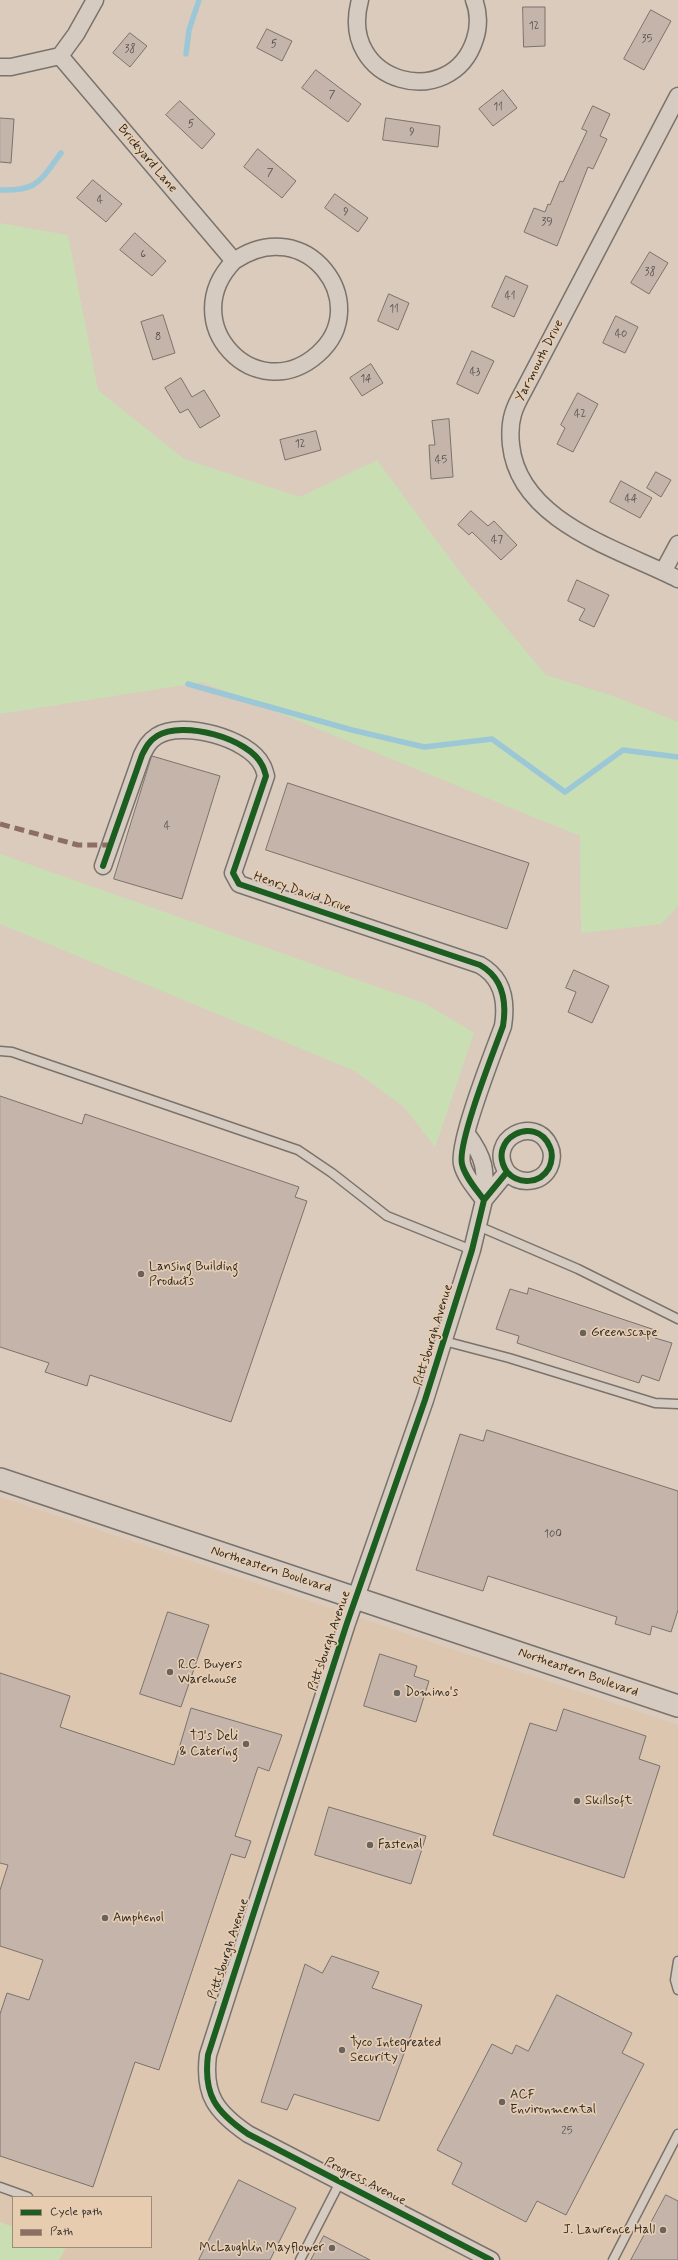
<!DOCTYPE html>
<style>
body{margin:0}
#map{position:relative;width:678px;height:2260px;overflow:hidden;background:#dacbbc;font-family:Mynerve,sans-serif}
canvas{display:block}
.legend{position:absolute;left:12px;top:2196px;width:140px;height:52px;box-sizing:border-box;background:#e7ccaf;border:1px solid #9c8c7a;margin:0;padding:5px 7px;list-style:none;font-size:12px;color:#2b2b2b}
.legend li{display:flex;align-items:center;gap:8px;height:20px}
.legend b{width:20px;border:1px solid #9c8c7a}
</style>
<div id="map">
<canvas width="678" height="2260"></canvas>
<ul class="legend">
<li><b style="height:5px;background:#1b5e20"></b>Cycle path</li>
<li><b style="height:5px;background:#8d6e63"></b>Path</li>
</ul>
</div>
<script>
const g = document.querySelector('canvas').getContext('2d');
g.lineJoin = 'round';
function fillPath(path, color) {
  g.fillStyle = color;
  g.fill(path, 'evenodd');
}
function trace(path, color, width, dash) {
  g.strokeStyle = color;
  g.lineWidth = width;
  g.lineCap = dash ? 'butt' : 'round';
  g.setLineDash(dash || []);
  g.stroke(path);
}
function write(font, color, halo, rows, align = 'center') {
  g.font = font + ' Mynerve,sans-serif';
  g.lineWidth = 3.5;
  g.setLineDash([]);
  g.textBaseline = 'middle';
  g.strokeStyle = halo;
  g.fillStyle = color;
  for (const [text, x, y, turn = 0] of rows) {
    g.save();
    g.translate(x, y);
    g.rotate((+turn || 0) * Math.PI / 180);
    g.textAlign = isNaN(turn) ? turn : align;
    if (halo) g.strokeText(text, 0, 0);
    g.fillText(text, 0, 0);
    g.restore();
  }
}
fillPath(new Path2D(`
 M0,1497L678,1725V2260H59L66,2247H151V2197H13V2227L0,2222Z`), '#ddc6b0');
fillPath(new Path2D(`
 M0,223L68,235L98,390L184,459L300,497L377,460L462,575L546,675L616,697L678,722V906L661,924L581,933L580,836L203,682L0,714Z
 M0,854L426,1004L474,1033L435,1147L404,1107L355,1071L0,924Z
 M0,2222L13,2227V2247H66L59,2260H0Z`), '#cadeb4');
trace(new Path2D(`
 M186,54L189,30L199,0
 M0,190C38,191 39,182 61,153
 M188,684L352,730L424,747L492,739L565,792L623,750L678,757`), '#9cc7d7', 5.5);
const building = new Path2D(`
 M523,7H545V46L524,47Z
 M651,10L671,21L644,70L624,59Z
 M267,29L292,41L282,61L257,48Z
 M130,33L147,46L130,67L113,53Z
 M316,70L361,104L348,122L302,88Z
 M503,90L517,108L493,126L479,109Z
 M180,101L215,134L202,149L166,115Z
 M593,106L610,114L600,136L607,139L593,169L588,167L557,246L524,232L534,208L545,212L548,204L550,205L560,181L563,182L587,131L582,129Z
 M0,118L14,119L11,163L0,162Z
 M386,118L440,126L438,147L383,140Z
 M258,149L296,181L282,198L244,167Z
 M93,180L122,204L106,222L77,198Z
 M335,194L368,218L358,232L325,208Z
 M135,233L166,261L152,276L120,250Z
 M650,252L668,263L649,294L631,283Z
 M506,276L528,286L514,317L492,307Z
 M389,294L409,303L398,330L378,321Z
 M163,315L175,353L153,360L141,322Z
 M616,316L638,327L625,353L603,343Z
 M472,351L494,361L478,394L457,384Z
 M371,364L383,383L362,396L350,378Z
 M181,378L192,397L204,390L220,416L200,428L188,409L180,413L165,388Z
 M578,393L598,404L573,452L557,444L565,428L561,425Z
 M449,419L453,477L431,479L429,445H435L432,421Z
 M316,431L321,450L285,460L280,440Z
 M656,472L671,480L661,497L647,488Z
 M621,481L652,498L640,518L610,502Z
 M471,511L488,526L494,521L517,545L501,560L472,532L469,535L458,525Z
 M577,580L609,595L594,627L579,620L585,609L568,601Z
 M152,756L220,776L182,899L114,879Z
 M288,783L529,863L507,929L266,850Z
 M574,970L609,986L592,1023L568,1012L576,992L566,988Z
 M0,1096L82,1124L85,1114L299,1187L295,1197L307,1201L231,1422L90,1375L87,1386L45,1372L49,1363L0,1347Z
 M529,1288L658,1331L655,1338L672,1343L659,1381L642,1375L639,1383L517,1343L519,1336L496,1329L510,1289L527,1294Z
 M487,1430L678,1491V1610L671,1632L652,1626L650,1635L615,1624L617,1617L488,1576L483,1591L416,1570L460,1434L483,1441Z
 M168,1612L209,1625L181,1707L140,1694Z
 M380,1654L417,1666L414,1676L429,1681L416,1722L364,1706Z
 M0,1673L70,1696L60,1727L174,1765L191,1708L282,1735L269,1771L258,1767L235,1836L251,1841L245,1858L231,1854L159,2070L135,2062L93,2187L0,2156V2014L7,1993L29,2000L43,1960L0,1946V1890L8,1865L0,1863Z
 M564,1709L646,1736L639,1759L660,1766L624,1878L493,1835L530,1723L556,1731Z
 M329,1807L426,1836L411,1884L315,1855Z
 M332,1956L379,1972L372,1988L422,2005L379,2121L294,2094L287,2110L261,2102L305,1964L322,1973Z
 M557,1995L632,2033L622,2053L644,2064L566,2215L537,2201L526,2222L452,2184L462,2163L437,2150L492,2044L512,2054L516,2045L528,2051Z
 M239,2180L296,2208L270,2260H199Z
 M666,2195L678,2201V2260H631Z
 M324,2236L370,2260H311Z`);
fillPath(building, '#c4b4aa');
trace(building, '#7a736c', 1);
const service = new Path2D(`
 M0,1051L12,1052L298,1150L332,1173L387,1216L472,1250
 M478,1226L578,1269L678,1319
 M444,1341L509,1358L655,1403L678,1404
 M678,1961L675,1980L678,1990
 M0,2187L28,2197
 M300,2260L340,2182
 M613,2260L678,2134`);
const minor = new Path2D(`
 M360,0C337,84 452,113 475,39C479,27 479,12 474,0
 M60,56L234,261C174,323 256,409 318,354C375,304 306,211 234,261
 M60,56L76,34L95,0
 M0,67H11L60,56
 M678,96L523,392C519,399 515,407 513,414C510,424 510,435 511,445C519,522 619,549 678,579
 M663,572L678,544
 M103,866L142,755C146,747 149,741 157,736C182,720 249,738 262,765C264,768 265,773 266,776L233,873L239,884L480,965C503,978 507,1001 503,1026C494,1051 457,1143 462,1164C465,1177 476,1189 484,1200
 M467,1134C485,1158 486,1170 484,1200
 M491,2260L248,2134C216,2112 203,2095 208,2055L347,1623L425,1400L472,1250L484,1200L507,1172C519,1185 540,1184 549,1168C552,1162 553,1153 550,1147C536,1113 485,1139 507,1172`);
const tertiary = new Path2D(`
 M0,1479L678,1706`);
trace(service, '#7a736c', 11);
trace(minor, '#7a736c', 19);
trace(tertiary, '#7a736c', 24);
trace(service, '#d6cbc0', 8);
trace(minor, '#d6cbc0', 16);
trace(tertiary, '#d6cbc0', 21);
trace(new Path2D(`
 M0,824L78,845H111`), '#8d6e63', 5, [10, 5]);
trace(new Path2D(`
 M103,866L142,755C146,747 149,741 157,736C182,720 249,738 262,765C264,768 265,773 266,776L233,873L239,884L480,965C503,978 507,1001 503,1026C494,1051 457,1143 462,1164C465,1177 476,1189 484,1200
 M491,2260L248,2134C216,2112 203,2095 208,2055L347,1623L425,1400L472,1250L484,1200L507,1172C519,1185 540,1184 549,1168C552,1162 553,1153 550,1147C536,1113 485,1139 507,1172`), '#1b5e20', 6);
for (const [x, y, r, color] of [
 [141,1274,4,"#68635e"],
 [583,1333,4,"#68635e"],
 [170,1672,4,"#68635e"],
 [397,1693,4,"#68635e"],
 [246,1744,4,"#68635e"],
 [577,1801,4,"#68635e"],
 [370,1845,4,"#68635e"],
 [105,1918,4,"#68635e"],
 [342,2050,4,"#68635e"],
 [502,2102,4,"#68635e"],
 [663,2230,4,"#68635e"],
 [332,2248,4,"#68635e"]
]) {
  const dot = new Path2D();
  dot.arc(x, y, r, 0, 2 * Math.PI);
  g.fillStyle = color;
  g.fill(dot);
  trace(dot, '#e7ccaf', 1.5);
}
write('11px', '#534f4c', null, [
 ["12",534,27],
 ["35",647,40],
 ["5",274,45],
 ["38",130,50],
 ["7",332,96],
 ["11",498,108],
 ["5",191,125],
 ["9",412,133],
 ["7",270,174],
 ["4",100,201],
 ["9",346,213],
 ["39",547,223],
 ["6",143,255],
 ["38",650,273],
 ["41",510,297],
 ["11",394,310],
 ["40",621,335],
 ["8",158,338],
 ["43",475,373],
 ["14",366,380],
 ["42",580,415],
 ["12",300,445],
 ["45",441,461],
 ["44",631,500],
 ["47",497,541],
 ["4",167,827],
 ["100",553,1535],
 ["25",567,2132]
]);
write('13px', '#2b2b2b', '#e7ccaf', [
 ["Brickyard Lane",147,159,50],
 ["Yarmouth Drive",540,361,-63],
 ["Henry David Drive",302,893,19],
 ["Pittsburgh Avenue",434,1335,-73],
 ["Northeastern Boulevard",271,1570,18],
 ["Pittsburgh Avenue",330,1641,-71],
 ["Northeastern Boulevard",578,1673,19],
 ["Pittsburgh Avenue",229,1949,-72],
 ["Progress Avenue",365,2182,27]
]);
write('13px', '#2b2b2b', '#e7ccaf', [
 ["Lansing Building",149,1267],
 ["Products",149,1282],
 ["Greenscape",591,1333],
 ["R.C. Buyers",178,1665],
 ["Warehouse",178,1680],
 ["Domino's",405,1693],
 ["TJ's Deli",238,1737,"right"],
 ["& Catering",238,1752,"right"],
 ["Skillsoft",585,1801],
 ["Fastenal",378,1845],
 ["Amphenol",113,1918],
 ["Tyco Integreated",350,2043],
 ["Security",350,2058],
 ["ACF",510,2095],
 ["Environmental",510,2110],
 ["J. Lawrence Hall",655,2230,"right"],
 ["McLaughlin Mayflower",324,2248,"right"]
], 'left');
</script>
